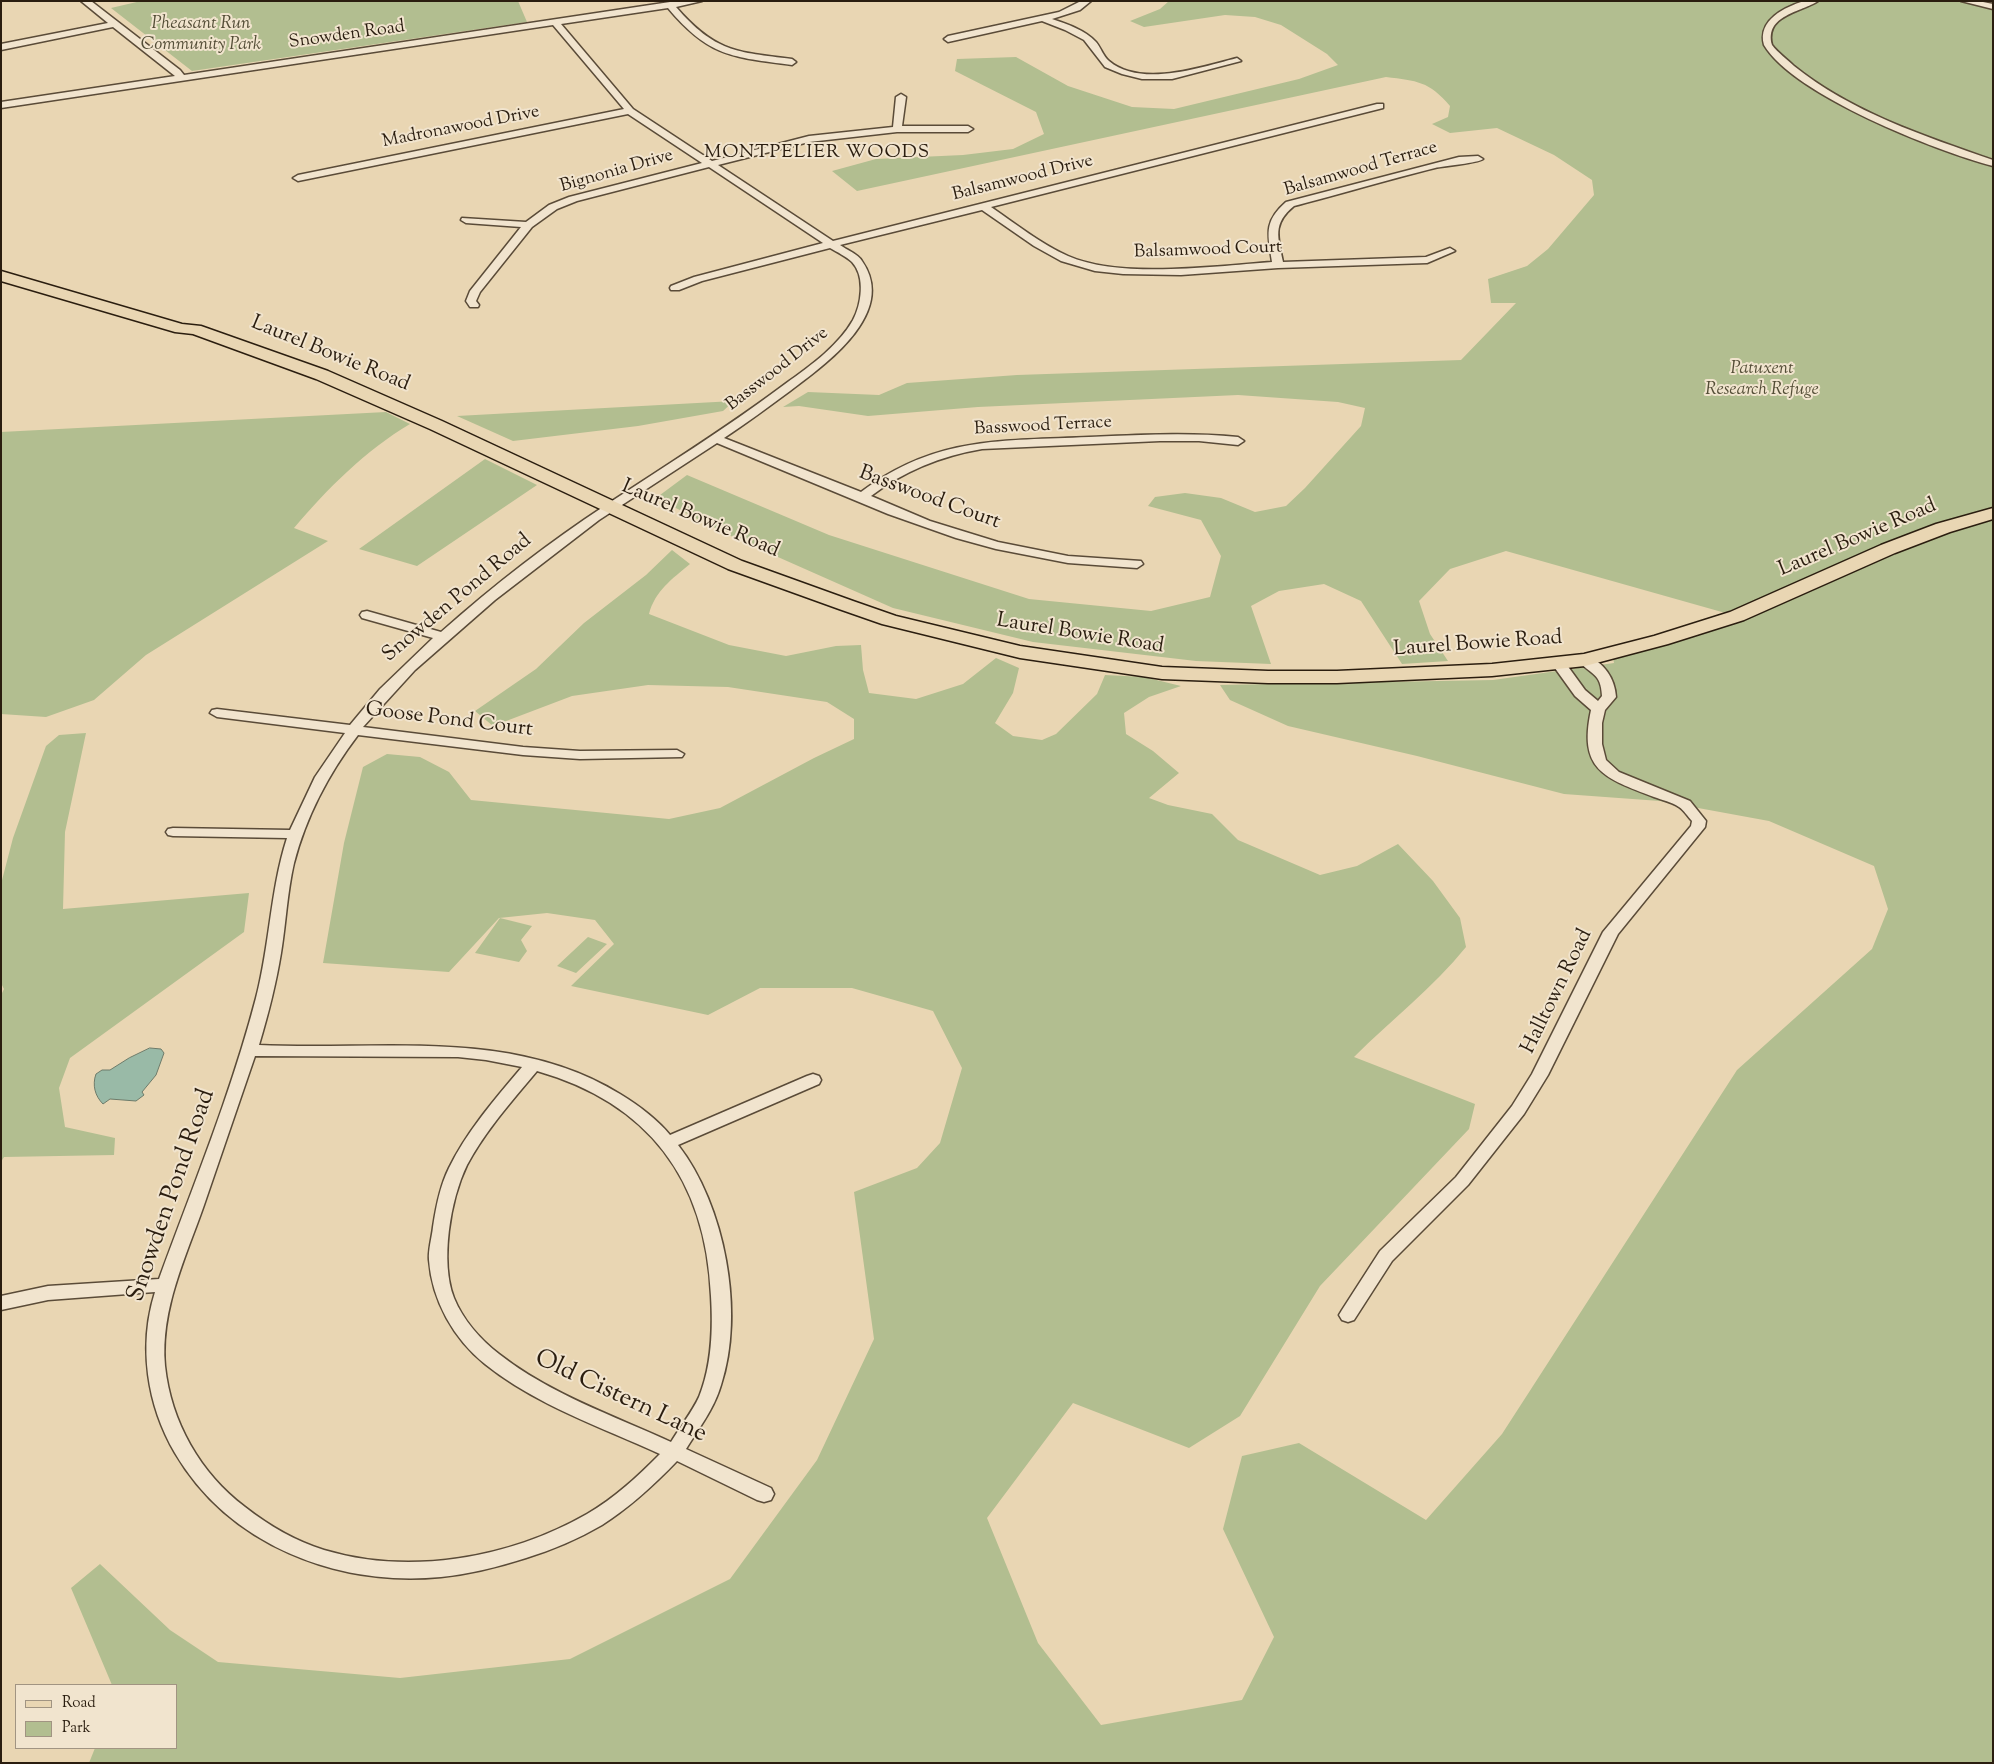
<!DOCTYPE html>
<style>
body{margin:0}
#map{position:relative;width:1994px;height:1764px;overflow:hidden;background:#e9d6b3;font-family:"Sorts Mill Goudy",serif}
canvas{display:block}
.frame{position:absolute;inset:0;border:2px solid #2a1d0f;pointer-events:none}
.legend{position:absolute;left:15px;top:1684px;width:162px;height:65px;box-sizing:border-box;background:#f1e4ce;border:1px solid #a19482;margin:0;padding:6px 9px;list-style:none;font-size:15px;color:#2a1d0f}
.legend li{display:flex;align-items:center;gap:10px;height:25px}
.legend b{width:25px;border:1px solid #a19482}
</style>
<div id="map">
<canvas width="1994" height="1764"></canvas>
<div class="frame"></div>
<ul class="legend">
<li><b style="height:6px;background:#e9d6b3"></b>Road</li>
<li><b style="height:14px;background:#b2be90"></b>Park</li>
</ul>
</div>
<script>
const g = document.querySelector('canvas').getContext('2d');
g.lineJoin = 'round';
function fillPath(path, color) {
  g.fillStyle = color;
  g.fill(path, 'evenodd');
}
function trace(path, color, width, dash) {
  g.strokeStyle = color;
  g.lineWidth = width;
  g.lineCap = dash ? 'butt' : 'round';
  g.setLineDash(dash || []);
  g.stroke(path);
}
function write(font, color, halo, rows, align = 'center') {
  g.font = font + ' "Sorts Mill Goudy",serif';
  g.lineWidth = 4;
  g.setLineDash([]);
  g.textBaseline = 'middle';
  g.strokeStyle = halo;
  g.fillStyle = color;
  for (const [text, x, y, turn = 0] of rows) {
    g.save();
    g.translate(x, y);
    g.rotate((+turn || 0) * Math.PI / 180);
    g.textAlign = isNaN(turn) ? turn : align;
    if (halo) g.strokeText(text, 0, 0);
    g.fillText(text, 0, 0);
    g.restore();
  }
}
fillPath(new Path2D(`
 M141,1H518L527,22L192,71L111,8Z
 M1169,1H1993V1763H89L95,1748H176V1685H112L71,1588L100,1564L170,1630L218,1662L400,1678L570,1659L730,1579L817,1460L874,1339L854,1192L917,1168L940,1143L962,1068L933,1011L852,988H760L708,1015L571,986L614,944L595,920L547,913L499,918L449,972L323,963L344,843L363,767L387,754L420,757L449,772L471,800L669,819L720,808L814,758L854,739V719L827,702L728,687L648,685L572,696L493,726L475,711L536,669L584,623L646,575L672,550L690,564C672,579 655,591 649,614L729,645L786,656L836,646L861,645L863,670L869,693L916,699L963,684L996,658L1019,668L1013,693L995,723L1013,736L1042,740L1056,734L1097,694L1105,675L1144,677L1181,686L1149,697L1124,713L1126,734L1153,751L1179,773L1149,798L1168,805L1212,814L1238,840L1320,875L1357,866L1398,844L1433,881L1460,918L1466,947C1433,988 1391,1020 1354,1057L1475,1104L1469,1129L1320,1286L1240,1416L1189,1448L1073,1403L987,1518L1038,1643L1101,1725L1242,1700L1274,1637L1223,1529L1242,1456L1299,1443L1426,1520L1502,1434L1737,1070L1872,949L1888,909L1874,866L1769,821L1660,801L1564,794L1417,756L1288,726L1230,700L1220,685L1493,680L1614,663L1613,658L1736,616L1506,551L1450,569L1419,601L1430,634L1448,661L1402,664L1361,601L1324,584L1279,591L1251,606L1271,664L1196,661L1033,642L893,608L735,538L656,498L687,475L829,535L1029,599L1151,611L1210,597L1221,556L1201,520L1148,506L1155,497L1185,493L1221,498L1255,512L1286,506L1305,488L1361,426L1365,408L1338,402L1238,395L978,407L868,416L799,406L783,407L808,392L879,395L907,383L1017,375L1461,360L1516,303H1491L1488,279L1527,266L1548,249L1594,195L1592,180L1554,155L1497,128L1450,133L1432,124L1448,117L1450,106C1429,81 1417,81 1386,77L857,191L832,171L876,159L963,155L1013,149L1044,134L1036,112L955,71L957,59L1016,57L1068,86L1132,107L1174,109L1299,79L1338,65L1327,54L1281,25L1255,17L1225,15L1144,27L1130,21L1160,9Z
 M734,401L723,411L638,426L513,441L457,416Z
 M386,412L410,424C366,450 327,489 294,528L328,541L146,655L94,700L46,717L1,714V432Z
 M485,459L537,485L417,566L359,549Z
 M86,733L65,832L63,909L249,893L244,932L70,1058L59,1088L65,1127L115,1138L114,1155L4,1157L1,1162V995L4,989L1,983V884L13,838L46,746L59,735Z
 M500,918L532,926L521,940L527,951L519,962L475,953Z
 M588,937L607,944L576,973L557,966Z`), '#b2be90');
const water = new Path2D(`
 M150,1048L161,1049L164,1053L156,1075L142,1092L144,1095L136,1101L110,1099L103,1104C95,1096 92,1085 96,1074L102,1070H110L129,1058Z`);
fillPath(water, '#99baa7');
trace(water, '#6d7b6a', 1);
const minor = new Path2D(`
 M81,1H91L180,70L184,75L670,2L702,1L676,7C715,52 736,52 792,59L796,62L792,65C732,57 709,57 668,8L561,24L633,109L712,161L809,136L893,127L896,97L901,94L906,97L902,126H968L973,129L968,132H897L809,142L718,165L833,241L1377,104H1383V108L991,207C1016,224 1041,244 1068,256C1120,279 1216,266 1272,262C1268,235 1263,222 1286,202L1459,157L1478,156L1483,159C1479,163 1444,166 1435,168C1387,180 1340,194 1294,206C1272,224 1278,237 1283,262L1426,257L1450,248L1455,251L1427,263L1278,268L1181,275L1123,274L1095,271L1061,261L1034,246L982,210L840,245C847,250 858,254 862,261C898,313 826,364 790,391C768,407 747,423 724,438L861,492C936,436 1001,441 1089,437C1139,435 1188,432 1238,437L1244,441L1238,445L1199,441H1160L982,449C941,456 904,471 871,496L930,521L998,542L1068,556L1141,561L1143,564L1137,568L1068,563L996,549L956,538L888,514L717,443L599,520L495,600L415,670L363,727L523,747L580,751L677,750L684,754L682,757L580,759L523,755L358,735C329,773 306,817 294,863C287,893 286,923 281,953C276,984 268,1015 259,1045C380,1051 511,1027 620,1094C638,1105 657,1119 670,1135L807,1076L813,1074L819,1076L821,1080L819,1084L678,1145C725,1205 745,1313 721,1385C714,1409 699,1428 686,1449L771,1488L774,1494L771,1500L764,1502L757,1500L677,1461C654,1485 630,1507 602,1525C578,1539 552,1550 526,1558C498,1567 470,1574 441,1577C337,1587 229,1545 175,1453C147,1405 138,1346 155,1292L48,1300L1,1310V1296L48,1286L159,1279C193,1186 231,1094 256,998C270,945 270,891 287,838L173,836L168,835L166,832L168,829L173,828L290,830L315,777L345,733L217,717L210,713L212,710L217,709L350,725L380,689L433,638L362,618L360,615L362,612L367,611L441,632C493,586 548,543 606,505C665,466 725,429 781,387C807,368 837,348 853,320C861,305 866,277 852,262C847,257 837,252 830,248L702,281L679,290H671L670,288L671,286L694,277L823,243L709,167L577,201L557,209L532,227L480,292L476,301L479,305L478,307H470L466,301L470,291L521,227L466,223L461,220L462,218L526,222L549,205L569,197L702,163L628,114L298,181L293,178L298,175L624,109L553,25L1,108V102L175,76L113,27L1,50V44L108,23ZM255,1056L458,1057L486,1060L522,1067C495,1099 467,1131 449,1168C440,1186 436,1207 433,1227C432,1237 428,1250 429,1260C432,1301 454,1339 485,1364C536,1405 601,1427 660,1454C638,1476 615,1498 587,1514C510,1558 410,1576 324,1550C295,1541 268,1525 245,1507C200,1473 171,1422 165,1366C160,1309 186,1257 204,1205C221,1155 238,1106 255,1056ZM537,1071C649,1103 706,1180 711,1296C713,1329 712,1365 699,1397C692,1412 680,1427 671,1442C612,1415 550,1394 499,1354C481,1340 463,1320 454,1298C440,1262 450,1200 467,1165C485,1131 512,1101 537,1071Z
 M1081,1H1091L1080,10L1052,19C1067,24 1085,30 1096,42C1101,48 1103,56 1109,61C1141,88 1202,67 1237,58L1241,61L1172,79H1142L1122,74L1105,67L1084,40L1065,30L1042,21L948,42L944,39L948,36L1059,12Z
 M1804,1H1818C1802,12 1764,15 1772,45C1778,53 1787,59 1794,66C1851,112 1924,136 1993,160V166C1936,151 1794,95 1764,45C1757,20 1785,7 1804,1Z
 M1961,1H1978L1993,4V9Z
 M1585,656C1604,661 1615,679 1616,697L1605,710L1602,723V744L1606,760L1619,772L1690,801L1706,821L1705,827L1618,934L1548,1075L1524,1114L1468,1185L1392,1261L1354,1320L1348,1322L1342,1320L1339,1315L1342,1310L1380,1251L1456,1177L1512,1106L1532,1074L1603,932L1691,826L1692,821C1688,817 1684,810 1679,807C1672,802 1662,800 1654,797C1604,778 1578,770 1591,710L1575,696L1552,664L1554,661H1564L1585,690L1598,701L1602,696C1601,672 1591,676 1578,660Z`);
const primary = new Path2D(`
 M1,271L182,324L201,326L328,371L442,421L742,561L853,601L896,616L1020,646L1162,667L1268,671H1337L1492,664L1584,654L1654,636L1730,612L1881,545L1936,524L1993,508V519L1950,532L1895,553L1744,620L1668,644L1585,666L1492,676L1337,683H1268L1162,679L1020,658L882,624L839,609L728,569L430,429L316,379L193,334L175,332L1,281Z`);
trace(minor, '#5a4b38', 3);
trace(primary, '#2a1d0f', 3);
fillPath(minor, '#f1e4ce');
fillPath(primary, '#e9d6b3');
write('italic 18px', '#534d36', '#f1e4ce', [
 ["Pheasant Run",201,25],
 ["Community Park",201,46],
 ["Patuxent",1762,370],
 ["Research Refuge",1762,391]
]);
write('18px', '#2a1d0f', '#f1e4ce', [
 ["Snowden Road",347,36,-8],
 ["Madronawood Drive",461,128,-11],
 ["Balsamwood Terrace",1361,170,-16],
 ["Bignonia Drive",617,172,-16],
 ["Balsamwood Drive",1023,179,-14],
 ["Balsamwood Court",1208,251,-2],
 ["Basswood Drive",778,370,-38],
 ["Basswood Terrace",1043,427,-3]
]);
g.letterSpacing = '1px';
write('19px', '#2a1d0f', '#f1e4ce', [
 ["MONTPELIER WOODS",817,154]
]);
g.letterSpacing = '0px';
write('21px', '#2a1d0f', '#f1e4ce', [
 ["Laurel Bowie Road",330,355,22],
 ["Basswood Court",929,499,20],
 ["Laurel Bowie Road",700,520,23],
 ["Laurel Bowie Road",1858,539,-23],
 ["Snowden Pond Road",458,599,-40],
 ["Laurel Bowie Road",1080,635,9],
 ["Laurel Bowie Road",1478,645,-4],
 ["Goose Pond Court",449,721,7],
 ["Halltown Road",1558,992,-64]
]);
write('25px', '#2a1d0f', '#f1e4ce', [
 ["Snowden Pond Road",173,1196,-71],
 ["Old Cistern Lane",620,1398,25]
]);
</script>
